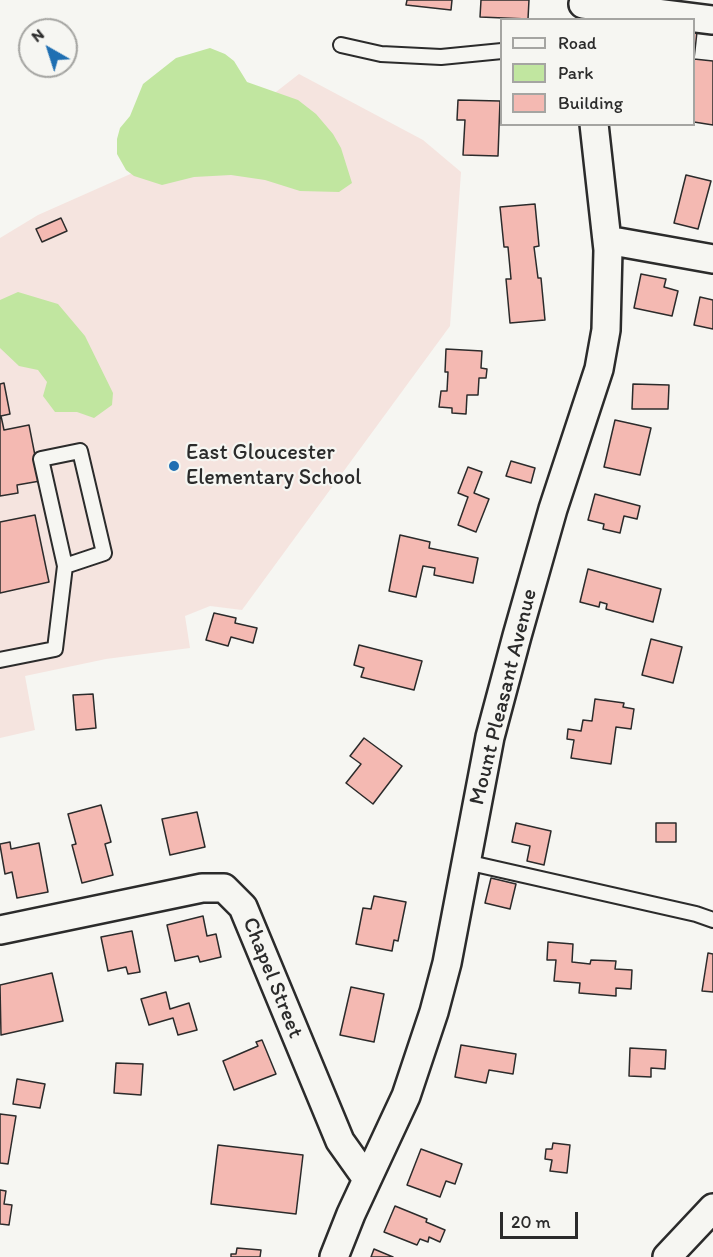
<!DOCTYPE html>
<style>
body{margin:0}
#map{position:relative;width:713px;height:1257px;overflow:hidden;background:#f6f6f2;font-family:Itim,sans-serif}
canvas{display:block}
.legend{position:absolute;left:500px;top:18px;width:195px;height:108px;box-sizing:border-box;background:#f6f6f2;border:2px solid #a5a5a2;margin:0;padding:8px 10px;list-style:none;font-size:18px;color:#2b2b2b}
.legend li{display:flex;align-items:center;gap:12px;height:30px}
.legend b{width:30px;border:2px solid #a5a5a2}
.north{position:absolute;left:18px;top:18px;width:60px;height:60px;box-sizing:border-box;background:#f6f6f2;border:2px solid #a5a5a2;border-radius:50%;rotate:321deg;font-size:16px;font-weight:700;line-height:24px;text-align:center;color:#2b2b2b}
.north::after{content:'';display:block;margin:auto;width:21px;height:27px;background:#1f6fb2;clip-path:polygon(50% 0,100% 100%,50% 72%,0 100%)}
.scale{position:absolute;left:500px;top:1212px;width:78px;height:27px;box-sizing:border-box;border:3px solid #2b2b2b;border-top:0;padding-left:8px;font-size:18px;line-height:21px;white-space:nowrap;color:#2b2b2b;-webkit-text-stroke:4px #f6f6f2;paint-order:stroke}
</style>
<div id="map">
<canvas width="713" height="1257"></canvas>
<ul class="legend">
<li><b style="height:8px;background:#f6f6f2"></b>Road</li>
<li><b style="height:16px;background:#c1e6a0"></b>Park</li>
<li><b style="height:16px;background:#f4b9b2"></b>Building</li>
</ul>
<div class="north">N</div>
<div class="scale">20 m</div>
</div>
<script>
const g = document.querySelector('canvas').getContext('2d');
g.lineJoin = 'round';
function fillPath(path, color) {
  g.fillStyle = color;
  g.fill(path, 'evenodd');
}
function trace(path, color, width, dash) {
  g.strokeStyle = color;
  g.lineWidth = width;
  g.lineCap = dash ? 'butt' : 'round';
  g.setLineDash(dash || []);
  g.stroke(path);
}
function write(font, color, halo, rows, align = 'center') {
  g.font = font + ' Itim,sans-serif';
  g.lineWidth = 4.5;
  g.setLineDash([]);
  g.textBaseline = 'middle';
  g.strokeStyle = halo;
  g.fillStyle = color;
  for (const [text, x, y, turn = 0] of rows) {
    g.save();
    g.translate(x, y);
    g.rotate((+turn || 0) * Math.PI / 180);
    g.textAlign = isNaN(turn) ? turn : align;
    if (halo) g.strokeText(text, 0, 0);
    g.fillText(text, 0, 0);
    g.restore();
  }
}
fillPath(new Path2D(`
 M299,74L423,140L461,172L450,326L242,610L210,606L185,616L190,648L106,659L25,676L35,730L0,738V238L38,215L189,148L249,113Z`), '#f5e4df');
fillPath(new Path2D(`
 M210,48L225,54L234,61L247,82L298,100L316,114L333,134L341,148L352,183L339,192L300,191L265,180L231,175L194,177L162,185L134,176L126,170L117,154V139L120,128L130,116L143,84L176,58Z
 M18,292L58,304L85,336L113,393L112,405L94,418L77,412H55L43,396L47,382L38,370L19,366L0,348V300Z`), '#c1e6a0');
const building = new Path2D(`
 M407,0H452L451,10L406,5Z
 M481,0H529L528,19L480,17Z
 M694,32H697L694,59L713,61V125L694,122Z
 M458,100L500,101L498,156L463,155L465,120H457Z
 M686,175L711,181L698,229L674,223Z
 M535,204L539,246L534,247L538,278H541L545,320L510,323L506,279H511L508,247H504L500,207Z
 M61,218L67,231L42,242L36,229Z
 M641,274L666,279L664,287L678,291L672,316L634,308Z
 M700,297L713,300V329L694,325Z
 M446,349L482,351L481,368L487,369L486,378H479L478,395H467L466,414L452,413V408L439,407L441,391H447L448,372H445Z
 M4,383L10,414L1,416L4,430L29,425L40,481L17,485L18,493L0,496V384Z
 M633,384L669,385L668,409H632Z
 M615,420L651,428L640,475L604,467Z
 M511,461L535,468L531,483L506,476Z
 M468,467L482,472L474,493L489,499L476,532L458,525L468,497L458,493Z
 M595,494L640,506L637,519L624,516L620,533L603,529L604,524L588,520Z
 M35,515L49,582L0,593V522Z
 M400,535L430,542L429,548L478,558L473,583L434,575L435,568L423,566L416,597L389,591Z
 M588,569L661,589L653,622L606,609L607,604L600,602L599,607L580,602Z
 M214,613L236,618L235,623L257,628L253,643L231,637L228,646L206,640Z
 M651,639L682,647L673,683L642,675Z
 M359,645L422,661L414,690L361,677L364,668L354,665Z
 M93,694L96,728L76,730L73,695Z
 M595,699L624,703L623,707L634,709L631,729L616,727L611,764L571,758L574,740L567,739L568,729L581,731L583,720L592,721Z
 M364,738L402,766L373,804L346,783L361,764L350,756Z
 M101,805L111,842L105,844L113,875L82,883L72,845L76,844L68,814Z
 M197,812L205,847L170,855L162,819Z
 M516,823L551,831L544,865L527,861L530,846L512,842Z
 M656,823H676V842H656Z
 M10,842L11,849L39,843L48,892L17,898L12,872L5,874L0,845V844Z
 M491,878L516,884L510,909L485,903Z
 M374,896L406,902L398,941L394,940L392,951L356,944L363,908L371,909Z
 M203,916L207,936L216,934L221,957L200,962L198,956L175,961L167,925Z
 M132,931L140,972L128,974L126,967L108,971L101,937Z
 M548,942L573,944L572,962L590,964L591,960L616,961L615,969L632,970L631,989L616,988V996L579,993L580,983L554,981L556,960H547Z
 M708,953L713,954V992L702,991Z
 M52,973L63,1021L1,1035L0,985Z
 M351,987L384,994L374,1042L340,1035Z
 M166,992L170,1009L189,1003L197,1030L178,1035L173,1018L149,1025L141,999Z
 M262,1040L276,1074L234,1090L223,1061L258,1046L256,1042Z
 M461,1045L516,1054L513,1074L489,1070L486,1083L455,1077Z
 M630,1048L666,1050L665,1069L651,1068V1077L629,1076Z
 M116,1063L143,1064L141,1095L114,1093Z
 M17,1079L45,1084L40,1108L13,1104Z
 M0,1114L16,1116L8,1164L0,1163Z
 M553,1143L570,1145L567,1173L550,1171L552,1160L545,1159L546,1149H552Z
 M218,1145L303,1155L296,1214L211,1204Z
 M421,1149L462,1164L455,1184L446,1181L440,1197L407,1185Z
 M0,1190L6,1191L4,1204L12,1205L9,1225L0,1224Z
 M395,1206L427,1219L426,1222L445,1230L440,1242L429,1237L428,1242L420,1239L417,1245L384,1232Z
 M237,1248L261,1250L260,1257H231V1254H236Z
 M374,1249L393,1257H371Z`);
fillPath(building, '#f4b9b2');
trace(building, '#2b2b2b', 1.5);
const service = new Path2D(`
 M341,45L381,54L441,57L502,51
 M0,660L55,649L65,566L104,553L80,451L41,459L65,566
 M466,862L696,914L713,920`);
const minor = new Path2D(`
 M583,4L713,20
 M607,240L713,259
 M0,930L202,888H224L243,907L340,1141L367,1179
 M334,1257L351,1214L406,1096L434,1012L447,963L490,737L517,636L553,509L599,369L606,330L608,250L594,124
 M667,1257L713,1208`);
trace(service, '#2b2b2b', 18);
trace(minor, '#2b2b2b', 32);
trace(service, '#f6f6f2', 14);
trace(minor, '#f6f6f2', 27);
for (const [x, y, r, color] of [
 [174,466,6,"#1f6fb2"]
]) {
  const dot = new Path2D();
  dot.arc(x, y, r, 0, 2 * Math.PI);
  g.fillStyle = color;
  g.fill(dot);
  trace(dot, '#f6f6f2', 2);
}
write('22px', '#2b2b2b', '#f6f6f2', [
 ["East Gloucester",186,453],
 ["Elementary School",186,478]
], 'left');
write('22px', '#2b2b2b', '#f6f6f2', [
 ["Mount Pleasant Avenue",504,697,-76],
 ["Chapel Street",272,978,68]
]);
</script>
